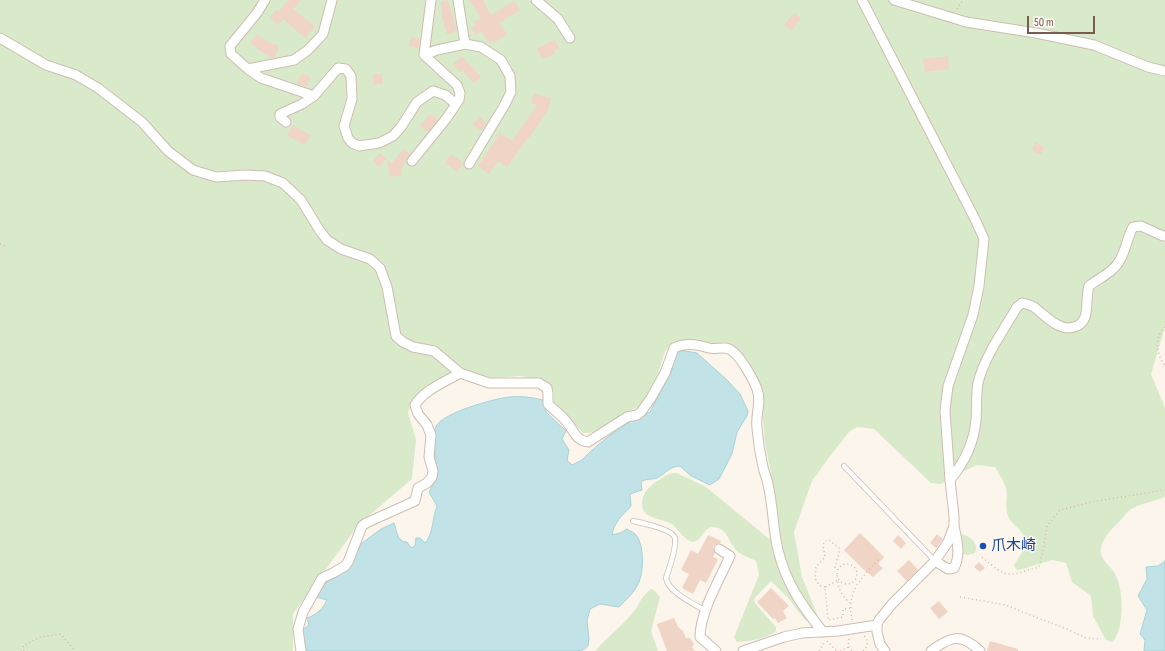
<!DOCTYPE html>
<meta charset="utf-8">
<style>
body{margin:0}
#map{position:relative;width:1165px;height:651px;overflow:hidden;background:#fcf5ec;font-family:"Sofia Sans Condensed",sans-serif}
canvas{display:block}
.scale{position:absolute;left:1027px;top:16px;width:68px;height:18px;box-sizing:border-box;border:2px solid #775c4f;border-top:0;padding-left:5px;font-size:12px;line-height:14px;white-space:nowrap;color:#775c4f;-webkit-text-stroke:3px #fef9f3;paint-order:stroke}
</style>
<div id="map">
<canvas width="1165" height="651"></canvas>
<div class="scale">50 m</div>
</div>
<script>
const g = document.querySelector('canvas').getContext('2d');
g.lineJoin = 'round';
function fillPath(path, color) {
  g.fillStyle = color;
  g.fill(path, 'evenodd');
}
function trace(path, color, width, dash) {
  g.strokeStyle = color;
  g.lineWidth = width;
  g.lineCap = dash ? 'butt' : 'round';
  g.setLineDash(dash || []);
  g.stroke(path);
}
function write(font, color, halo, rows, align = 'center') {
  g.font = font + ' "Sofia Sans Condensed","Noto Sans JP",sans-serif';
  g.lineWidth = 3;
  g.setLineDash([]);
  g.textBaseline = 'middle';
  g.strokeStyle = halo;
  g.fillStyle = color;
  for (const [text, x, y, turn = 0] of rows) {
    g.save();
    g.translate(x, y);
    g.rotate((+turn || 0) * Math.PI / 180);
    g.textAlign = isNaN(turn) ? turn : align;
    if (halo) g.strokeText(text, 0, 0);
    g.fillText(text, 0, 0);
    g.restore();
  }
}
fillPath(new Path2D(`
 M0,0H1165V327L1151,374L1165,408V497C1155,501 1143,503 1133,508C1129,510 1125,515 1122,519C1113,528 1099,540 1101,554C1103,562 1112,567 1115,574C1124,590 1124,623 1115,639L1112,642L1106,640L1093,616L1091,596L1072,582L1066,563L1052,560L1019,570L1016,569L1014,566C1017,558 1026,550 1025,541C1024,529 1012,526 1008,516C1004,507 1008,498 1006,489C1004,481 999,474 995,467L977,465L964,471L941,484L931,483L874,429L857,427L849,432L830,456L812,481L794,532L802,577L817,614L815,618L809,622L805,620L788,598L771,581L754,599L755,603L776,627V631C766,639 749,641 737,642L734,637L759,575L756,561C750,558 742,555 737,551C729,544 729,532 718,528C704,523 703,541 693,542C687,542 678,530 673,525C662,517 640,520 642,502C643,494 647,489 653,484C660,479 669,472 677,473L706,487L773,542H777L781,538L776,500L765,443L761,394L741,355L731,344L727,342L709,344L700,341L690,340L670,345L665,351L658,374L646,397L638,407L624,413L610,423L590,433H583L554,403V392L544,382L521,376L493,378L455,369L415,397L408,412L416,440L412,479L359,524L293,614V651H0Z
 M962,534C971,537 979,543 975,553L967,555L961,553L960,536Z
 M651,589L655,591L660,597L651,631L658,651H595C608,636 626,623 637,607C641,600 644,594 651,589Z`), '#d9eacb');
const water = new Path2D(`
 M679,350L697,353L726,379L740,394L748,411L747,416L737,432L732,454L719,479L710,485L691,476L680,466C668,467 667,473 657,478C651,480 647,478 641,482L642,490L630,494L631,506C623,515 614,522 612,535L620,533L627,529C630,531 635,533 637,536C644,547 644,570 639,582C635,592 626,600 619,607L600,604L590,609L587,621L589,639L588,646L583,650L574,651H304L300,632L309,625L307,618C316,615 323,609 327,600L316,597L329,578L352,560L362,543L381,529L394,523C397,531 397,542 407,542L411,548L415,546L416,538H420L425,543C434,533 432,518 437,506L429,492L437,477C436,468 432,433 436,426C445,412 493,399 509,397C521,396 531,397 543,400L546,412L566,431L562,439L569,450L567,460L572,465L582,460L592,450L609,436L631,421L650,412L671,372L676,354Z
 M1165,561V651H1144L1145,640L1140,634L1147,610L1138,596L1147,579L1146,567L1158,566Z`);
fillPath(water, '#c1e2e6');
trace(water, '#a8d2d7', 1);
fillPath(new Path2D(`
 M288,0H301L293,9L315,26L305,38L283,19L278,25L270,18L276,10L279,11Z
 M446,0H448L457,31L447,34L442,17L441,2Z
 M469,0H484L485,5L491,15L514,1L520,10L499,23L507,34L494,43L492,41L489,43L481,31L476,35L471,28L476,24L474,22L481,18Z
 M794,13L801,18L791,31L784,25Z
 M257,34L266,41L279,46L275,58L266,55L250,43Z
 M411,37L420,39L419,48L409,46Z
 M555,40L559,48L554,50L556,53L542,59L537,48Z
 M462,56L481,77L474,83L462,70L460,72L453,64Z
 M948,56L949,69L925,72L923,59Z
 M302,73L311,78L306,87L297,83Z
 M373,74H382L383,84L373,85Z
 M534,93L551,98L548,110L529,138L528,137L507,167L498,161L489,174L478,166L500,133L512,141L537,105L531,103Z
 M430,114L438,120L428,132L420,126Z
 M479,116L487,123L482,131L473,125Z
 M292,125L311,135L305,145L287,135Z
 M1036,142L1045,148L1041,154L1035,153L1032,149Z
 M403,149L410,154L401,169L402,175L390,177L387,160L392,163Z
 M380,153L386,159L379,167L373,161Z
 M451,154L463,163L457,172L445,163Z
 M860,533L884,557L878,564L883,568L873,577L863,569L844,550Z
 M937,534L943,539L936,548L930,543Z
 M708,535L721,541L720,543L714,545L713,548L715,553L713,557L718,559L706,583L700,580L693,594L682,588L689,574L681,570L691,550L698,554Z
 M898,535L906,543L901,549L893,541Z
 M909,560L918,570L907,581L897,571Z
 M979,562L985,568L980,572L974,567Z
 M771,588L789,606L783,611L787,618L778,623L775,618L773,619L757,602Z
 M939,601L948,612L939,619L930,608Z
 M674,618L678,627L683,631L686,638H690L694,644L692,647L695,651H667L657,624Z
 M990,641L1018,649V651H987Z`), '#f0d4c5');
const lane = new Path2D(`
 M844,466L935,561
 M633,521C642,523 673,529 675,538C677,548 669,568 666,578C668,592 694,604 706,611`);
const street = new Path2D(`
 M265,0L257,13L230,46L231,54L248,69L261,78L314,96L338,68L346,69L351,76L352,99L344,126L348,138L352,143L359,146L379,143L393,136L401,127L417,102L433,91L445,95L456,104
 M458,0L465,44
 M536,0L558,19L570,38
 M862,0L975,219L984,239L979,286L973,315L948,386L945,411L950,480L954,516V526L948,542L935,561L892,604L879,620L877,625V632L880,644L885,651
 M894,0L966,22L1036,33L1094,45L1148,67L1165,71
 M0,38L46,65L76,75L98,88L142,122L168,151L193,170L216,177L245,175L265,176L283,183L301,200L320,231L327,240L341,249L370,259L380,268L387,287L396,336L403,342L413,347L434,351L460,373L489,383H539L547,388L548,394V404C553,409 561,415 565,420C573,428 575,441 588,442L627,417L637,415L641,412L651,398L665,373L674,348C685,342 697,344 709,348C716,350 726,345 732,351C741,357 753,379 757,389C762,403 755,414 757,428C758,441 760,454 763,467C764,473 767,478 768,484C773,506 773,529 778,550C786,583 802,606 823,632
 M424,55L437,50L465,44L481,47L501,60L510,76L511,92L504,106L469,164
 M424,55L431,0
 M248,69L294,60L308,50L323,34L332,0
 M286,122L280,117V114L302,104L314,96
 M412,161L446,119L459,100L460,93L457,85L424,55
 M950,480C964,463 974,443 976,420C977,408 976,395 978,383C984,357 1004,330 1017,307L1022,303C1026,304 1031,305 1034,307C1046,316 1061,334 1077,326C1081,324 1084,320 1085,317C1088,307 1086,296 1089,286C1099,278 1114,272 1120,260C1126,250 1127,238 1133,227L1141,226L1163,236H1165
 M935,561L948,569L954,568C961,555 957,541 954,526
 M301,651L298,629L303,612L322,578L333,573L345,566L348,562L362,526L366,523L415,501L418,488L427,483L432,477L433,471L429,457L431,435L427,425L418,414L415,405C424,390 445,382 460,373
 M716,651L700,637C700,612 720,579 730,556L719,549
 M743,651L784,637L802,633L838,631L877,625
 M931,651C951,636 961,633 980,651`);
trace(lane, '#cebdb1', 6);
trace(street, '#cebdb1', 11);
trace(new Path2D(`
 M957,9L963,0
 M0,244L7,246
 M1165,327C1153,339 1157,354 1165,366
 M982,557C1009,580 1007,576 1039,567L1043,550L1047,526L1060,510L1091,502L1165,490
 M837 574a10 10 0 1 1 20 0a10 10 0 1 1-20 0Z
 M825,587L819,585L815,578L816,567L825,557L823,545L825,541L829,540L839,548V554L835,567L837,570
 M960,597L1006,605L1020,611L1067,629L1086,638L1101,639
 M850,608L843,609V617L828,620L825,587L838,580C837,588 844,598 850,603
 M852,620C847,590 859,581 878,560
 M849,639L848,646L852,651
 M827,641L837,651
 M24,651L23,646L40,637L61,634L75,651
 M819,651L825,641
 M840,651L849,647
 M863,651C868,647 869,640 864,636`), '#d6b8a8', 1.5, [1, 3]);
trace(lane, '#fff', 4.5);
trace(street, '#fff', 9);
for (const [x, y, r, color] of [
 [983,546,4,"#1a4fb4"]
]) {
  const dot = new Path2D();
  dot.arc(x, y, r, 0, 2 * Math.PI);
  g.fillStyle = color;
  g.fill(dot);
  trace(dot, '#fef9f3', 1.5);
}
write('15px', '#164399', '#fef9f3', [
 ["爪木崎",991,546]
], 'left');
</script>
